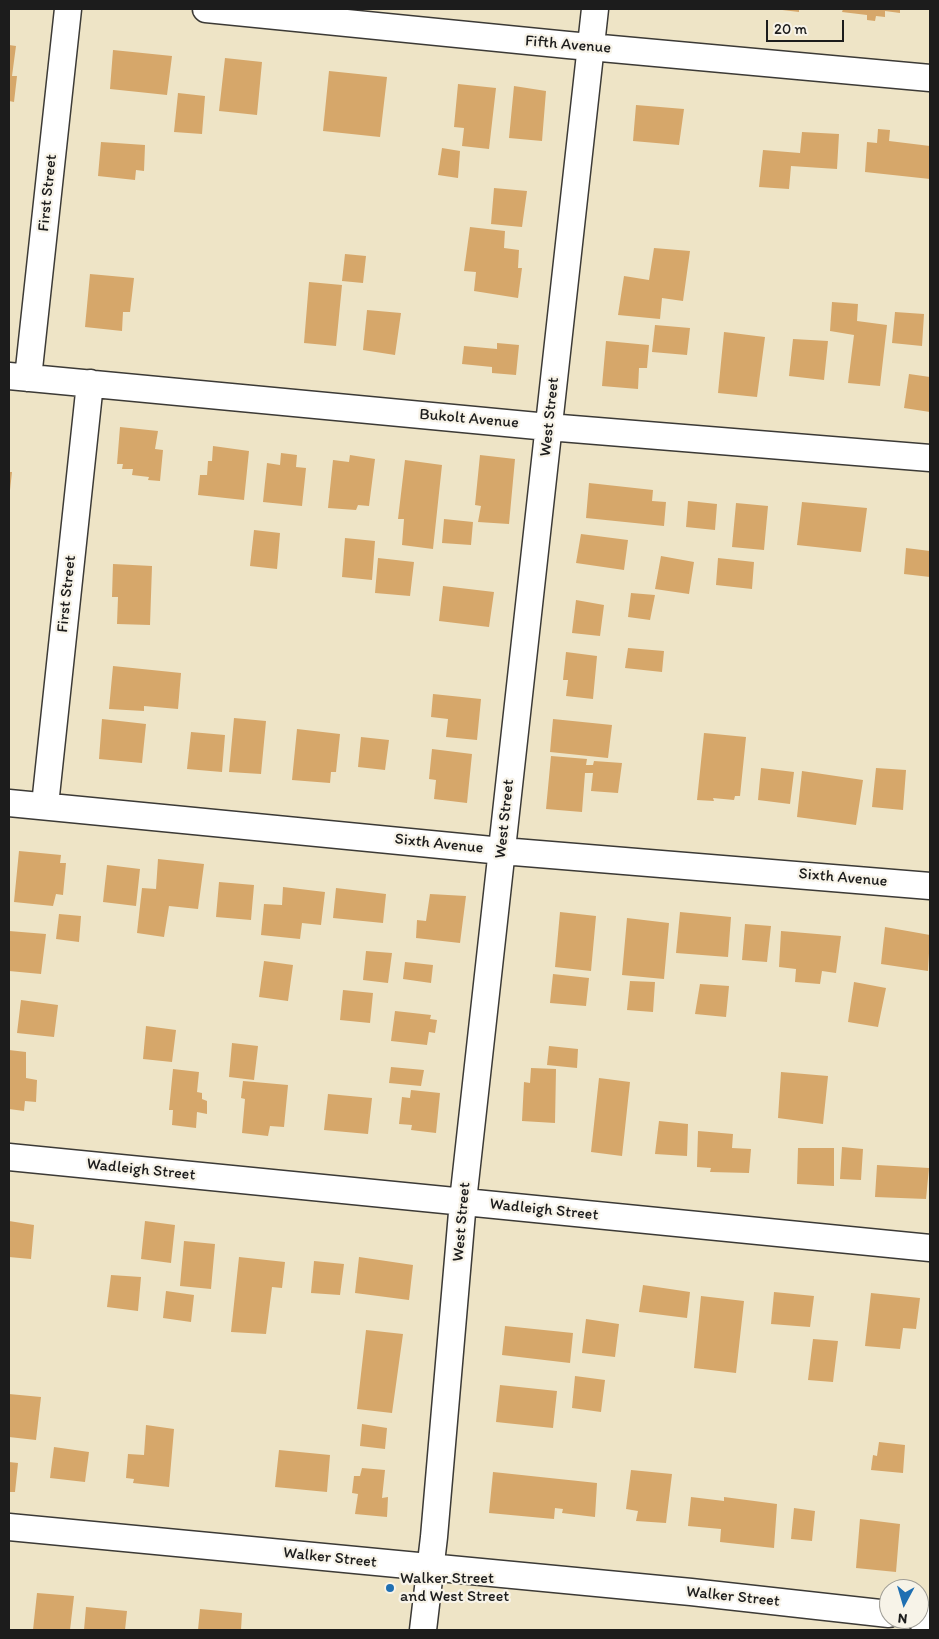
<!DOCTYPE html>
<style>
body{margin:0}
#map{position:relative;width:939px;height:1639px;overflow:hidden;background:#eee4c6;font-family:Itim,sans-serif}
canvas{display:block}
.frame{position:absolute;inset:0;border:10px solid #1c1c1c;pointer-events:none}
.north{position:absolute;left:879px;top:1579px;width:50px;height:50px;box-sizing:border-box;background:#f7f3e8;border:1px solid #9f9d96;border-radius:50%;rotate:186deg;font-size:14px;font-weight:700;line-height:20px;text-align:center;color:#1c1c1c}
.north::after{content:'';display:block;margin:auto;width:18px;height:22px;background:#1f6fb2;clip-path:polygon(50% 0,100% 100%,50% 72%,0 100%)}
.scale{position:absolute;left:766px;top:20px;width:78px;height:22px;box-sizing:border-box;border:2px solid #1c1c1c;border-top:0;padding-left:6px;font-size:15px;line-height:18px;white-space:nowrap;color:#1c1c1c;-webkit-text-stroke:4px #f7f3e8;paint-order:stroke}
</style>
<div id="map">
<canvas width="939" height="1639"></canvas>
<div class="frame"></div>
<div class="north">N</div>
<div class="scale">20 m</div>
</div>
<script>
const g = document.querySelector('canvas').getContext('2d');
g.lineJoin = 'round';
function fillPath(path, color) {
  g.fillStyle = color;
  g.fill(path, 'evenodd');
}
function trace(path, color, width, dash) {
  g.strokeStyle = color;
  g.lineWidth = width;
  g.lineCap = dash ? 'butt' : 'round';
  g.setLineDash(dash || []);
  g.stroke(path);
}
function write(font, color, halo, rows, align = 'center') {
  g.font = font + ' Itim,sans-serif';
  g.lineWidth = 4.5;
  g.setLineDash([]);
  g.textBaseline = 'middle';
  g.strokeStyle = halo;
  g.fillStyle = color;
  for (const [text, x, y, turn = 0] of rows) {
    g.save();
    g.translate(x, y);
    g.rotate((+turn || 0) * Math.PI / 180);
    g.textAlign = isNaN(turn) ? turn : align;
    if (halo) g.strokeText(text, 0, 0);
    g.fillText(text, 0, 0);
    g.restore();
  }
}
fillPath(new Path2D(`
 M774,9H799V12Z
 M843,9H900V13L885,11V17L876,16L875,21L867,20V15L842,12Z
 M9,45L16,46L12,76H17L14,102L9,101Z
 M113,50L172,56L167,95L110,89Z
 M225,58L262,62L257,115L219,111Z
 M329,71L387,77L380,137L323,131Z
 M458,84L496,88L489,149L462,146L464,128L454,127Z
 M514,86L546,91L542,141L509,138Z
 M178,93L205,96L202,134L174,132Z
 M636,105L684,109L679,145L633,141Z
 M878,129L890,130L889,141L930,146V179L865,172L867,142L877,143Z
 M802,132L839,134L837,169L791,166L789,189L759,187L763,150L800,153Z
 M101,142L145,145L144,171L136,170L135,180L98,176Z
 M442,148L460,151L458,178L438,175Z
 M494,188L527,191L522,227L491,224Z
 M470,227L505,231L504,248L519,250L518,268H522L518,298L474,291L476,272L464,271Z
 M654,248L690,251L683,301L662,298L660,319L618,315L624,276L649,280Z
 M345,254L366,256L363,283L342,281Z
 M90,274L134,278L130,312H123L122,331L85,327Z
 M309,282L342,285L336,346L304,343Z
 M832,302L858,304L857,321L887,325L880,386L848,383L854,335L830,331Z
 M367,310L401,313L395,355L363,350Z
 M895,312L924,314L922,346L892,343Z
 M655,325L690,328L687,355L652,352Z
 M724,332L765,337L757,397L718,393Z
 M793,339L828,341L824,380L789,376Z
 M606,341L649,345L647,368H639L638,389L602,386Z
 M497,343L519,345L516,375L492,373V367L462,364L464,346L497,349Z
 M909,374L930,377V412L904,408Z
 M120,427L158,431L155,449L163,450L160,481L148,480L149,477L132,475L133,469H122L123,464H117Z
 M213,446L249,451L244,500L198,495L200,475H207L208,461H212Z
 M281,453L297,455L296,467L306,468L302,506L263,502L267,463L280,465Z
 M350,455L375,459L369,506L358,505L356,510L328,508L333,460L349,462Z
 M480,455L515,459L509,524L478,522L481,506L475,505Z
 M405,460L442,465L433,549L402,545L404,519H398Z
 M9,472H12L10,490H9Z
 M589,483L653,490L652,501L666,502L664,526L586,518Z
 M688,501L717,504L715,530L686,527Z
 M802,502L867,508L861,552L797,545Z
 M736,503L768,506L764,550L732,547Z
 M444,519L473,522L471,545L442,543Z
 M254,530L280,533L277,569L250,566Z
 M581,534L628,540L624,570L576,563Z
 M345,538L375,541L372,580L342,577Z
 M906,548L930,551V577L904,574Z
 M661,556L694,562L689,594L655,589Z
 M378,558L414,562L410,596L375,593Z
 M718,558L754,562L752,589L716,585Z
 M113,564L152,566L150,625L117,624L118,597H112Z
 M443,586L494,592L489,627L439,621Z
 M631,593L655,595L650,620L628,617Z
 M576,600L604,605L600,636L572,633Z
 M628,648L664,651L662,672L625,668Z
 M566,652L597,656L593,699L566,696L568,680H563Z
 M113,666L181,673L178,709L144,706V711L109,709Z
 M433,694L481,699L477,740L446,737L448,719L431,717Z
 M234,718L266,721L261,774L229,772Z
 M102,719L146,724L142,763L99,759Z
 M553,719L612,725L608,758L550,752Z
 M297,729L340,734L336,772H331L330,783L292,780Z
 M191,732L225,735L222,772L187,769Z
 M704,733L746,737L740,796H735L734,800L713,798L714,801L697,800Z
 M361,737L389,740L385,770L358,767Z
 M432,749L472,754L467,803L434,799L436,780L429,779Z
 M551,756L587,759L586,765H593L594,761L622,763L618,793L591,791L593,773H585L582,812L546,809Z
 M761,768L794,772L790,804L758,800Z
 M876,768L906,770L903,810L872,807Z
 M802,771L863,780L856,825L797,817Z
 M19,851L61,855L60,863H66L63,895L56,894L53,906L14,902Z
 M158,859L204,864L198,909L169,906L164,937L137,933L142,888L156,889Z
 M107,865L140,869L136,906L103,902Z
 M219,882L254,885L251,920L216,917Z
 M283,887L325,892L321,925L302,923L300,939L261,935L264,904L282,905Z
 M336,888L386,894L383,923L333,918Z
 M430,894L466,896L460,943L416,938L417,920L426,921Z
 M560,912L596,916L591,971L555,967Z
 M680,912L731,917L728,957L676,953Z
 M59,914L81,916L79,942L56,939Z
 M627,918L669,923L664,979L622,975Z
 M745,924L771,926L767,962L742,960Z
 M885,927L930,935L928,971L881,964Z
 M9,931L46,934L41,974L9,971Z
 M781,931L841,936L836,973L822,971L820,984L795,982L796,969L779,967Z
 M366,951L392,953L388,983L363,980Z
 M264,961L293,965L288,1001L259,997Z
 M405,962L433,965L431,983L403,979Z
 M553,974L589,978L586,1006L550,1003Z
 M630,981L655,982L653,1012L627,1010Z
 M854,982L886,988L878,1027L848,1022Z
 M700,984L729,986L726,1017L695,1014Z
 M343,990L373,993L370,1023L340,1020Z
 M21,1000L58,1005L54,1037L17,1033Z
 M395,1011L431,1015L430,1019L437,1020L435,1033L429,1032L427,1045L391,1041Z
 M146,1026L176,1030L172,1062L143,1059Z
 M232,1043L258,1046L254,1080L229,1077Z
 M549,1046L578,1049L577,1068L547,1065Z
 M9,1050L26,1052V1078L37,1080L36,1102L25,1101L24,1111L9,1109Z
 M391,1067L424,1070L421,1086L389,1083Z
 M531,1068L556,1069L555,1123L522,1121L524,1082L530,1083Z
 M173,1069L199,1072L197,1092L202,1093V1099L207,1101V1114L197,1112L196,1128L172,1125L173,1110H169Z
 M781,1072L828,1076L823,1124L778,1118Z
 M599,1078L630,1082L622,1156L591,1152Z
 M243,1081L288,1085L284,1127L270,1126L268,1136L242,1133L245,1099L241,1098Z
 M411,1090L440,1093L436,1133L411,1130L412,1125L399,1124L402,1097L410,1098Z
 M328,1094L372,1098L368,1134L324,1130Z
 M659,1121L688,1124L687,1156L655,1154Z
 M698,1131L733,1134L732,1148L751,1149L749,1173L710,1172L711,1168L697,1167Z
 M842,1147L863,1149L861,1180L840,1179Z
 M798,1148H834V1186L797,1184Z
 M877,1165L929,1168L926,1199L875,1197Z
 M9,1221L34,1225L31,1259L9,1257Z
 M145,1221L175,1225L171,1263L141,1259Z
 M184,1241L215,1244L211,1289L180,1286Z
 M239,1257L285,1262L282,1288L272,1287L266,1334L231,1332Z
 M359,1257L413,1265L409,1300L355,1293Z
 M314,1261L344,1264L340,1295L311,1293Z
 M111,1275L141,1277L138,1311L107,1307Z
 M643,1285L690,1292L687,1318L639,1312Z
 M166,1291L194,1295L191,1322L163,1318Z
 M774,1292L814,1296L810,1327L771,1324Z
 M871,1293L920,1298L916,1329L903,1328L900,1349L865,1346Z
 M701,1296L744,1301L736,1373L694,1368Z
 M586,1319L619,1324L615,1357L582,1353Z
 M505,1326L573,1333L570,1363L502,1355Z
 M366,1330L403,1334L392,1413L357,1409Z
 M813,1339L838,1341L833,1382L808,1380Z
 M575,1376L605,1380L601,1412L572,1408Z
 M500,1385L557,1391L553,1428L496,1422Z
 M9,1394L41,1397L36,1440L9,1437Z
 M362,1424L387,1428L385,1449L360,1446Z
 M146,1425L174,1429L169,1487L133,1483L134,1479L126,1478L128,1454L144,1455Z
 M879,1442L905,1445L903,1473L871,1470L873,1455L877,1456Z
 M54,1447L89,1452L85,1482L50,1478Z
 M279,1450L330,1455L327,1492L275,1487Z
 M9,1462L18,1463L15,1492H9Z
 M362,1468L385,1470L382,1498L388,1497L387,1517L355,1514L358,1494L352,1493L354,1476H360Z
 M631,1470L672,1474L666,1523L636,1521L638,1511L626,1509Z
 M493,1472L597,1483L595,1517L562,1513L563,1509L555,1508L554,1519L489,1513Z
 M691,1497L724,1501V1497L777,1504L774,1548L720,1542L721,1529L688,1526Z
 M794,1508L815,1511L812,1541L791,1539Z
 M860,1519L900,1524L896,1572L856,1568Z
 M37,1593L74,1596L70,1630H33Z
 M86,1607L127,1611L125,1630H84Z
 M200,1609L242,1613L241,1630H198Z`), '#d6a76a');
const minor = new Path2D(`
 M206,9L568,45L930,78
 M9,376L548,427L930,458
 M28,378L68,9
 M9,803L502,851L930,886
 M45,805L90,383
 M9,1157L930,1248
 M9,1527L691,1592L889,1614
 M919,1618L930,1619
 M423,1630L434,1537L463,1201L595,9`);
trace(minor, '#3c3a36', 29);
trace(minor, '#fff', 26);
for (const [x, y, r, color] of [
 [390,1588,5,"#1f6fb2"]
]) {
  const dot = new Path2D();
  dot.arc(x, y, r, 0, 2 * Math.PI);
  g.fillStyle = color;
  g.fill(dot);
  trace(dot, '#f7f3e8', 2);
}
write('16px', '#1c1c1c', '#f7f3e8', [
 ["Fifth Avenue",568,45,5],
 ["First Street",48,193,-84],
 ["West Street",550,417,-84],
 ["Bukolt Avenue",469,419,5],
 ["First Street",67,594,-84],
 ["West Street",505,819,-84],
 ["Sixth Avenue",439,844,6],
 ["Sixth Avenue",843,878,5],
 ["Wadleigh Street",141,1170,6],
 ["Wadleigh Street",544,1210,6],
 ["West Street",462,1222,-85],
 ["Walker Street",330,1558,6],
 ["Walker Street",733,1597,6]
]);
write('16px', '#1c1c1c', '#f7f3e8', [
 ["Walker Street",400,1579],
 ["and West Street",400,1597]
], 'left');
</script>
